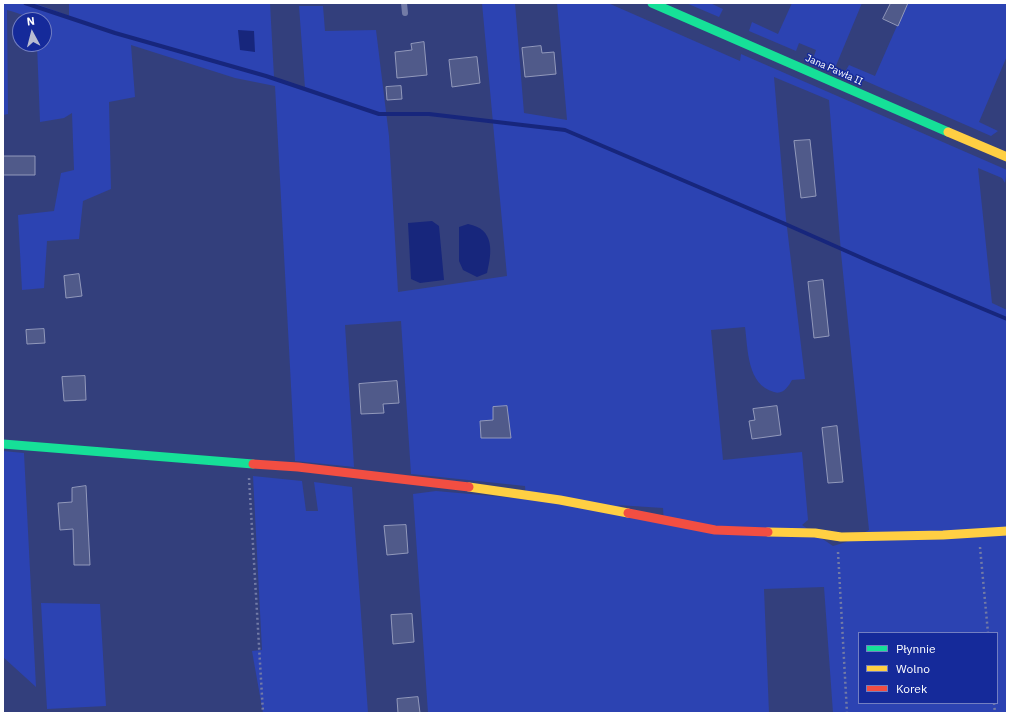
<!DOCTYPE html>
<meta charset="utf-8">
<style>
body{margin:0}
#map{position:relative;width:1010px;height:716px;overflow:hidden;background:#333f7c;font-family:"IBM Plex Sans",sans-serif}
canvas{display:block}
.frame{position:absolute;inset:0;border:4px solid #fff;pointer-events:none}
.legend{position:absolute;left:858px;top:632px;width:140px;height:72px;box-sizing:border-box;background:#152a9a;border:1px solid #737fc2;margin:0;padding:5px 7px;list-style:none;font-size:12px;color:#fff}
.legend li{display:flex;align-items:center;gap:8px;height:20px}
.legend b{width:20px;border:1px solid #737fc2}
.north{position:absolute;left:12px;top:12px;width:40px;height:40px;box-sizing:border-box;background:#152a9a;border:1px solid #737fc2;border-radius:50%;rotate:353deg;font-size:11px;font-weight:700;line-height:16px;text-align:center;color:#fff}
.north::after{content:'';display:block;margin:auto;width:14px;height:18px;background:#b8bcd1;clip-path:polygon(50% 0,100% 100%,50% 72%,0 100%)}
</style>
<div id="map">
<canvas width="1010" height="716"></canvas>
<div class="frame"></div>
<ul class="legend">
<li><b style="height:5px;background:#16e098"></b>Płynnie</li>
<li><b style="height:5px;background:#ffcf43"></b>Wolno</li>
<li><b style="height:5px;background:#f24e42"></b>Korek</li>
</ul>
<div class="north">N</div>
</div>
<script>
const g = document.querySelector('canvas').getContext('2d');
g.lineJoin = 'round';
function fillPath(path, color) {
  g.fillStyle = color;
  g.fill(path, 'evenodd');
}
function trace(path, color, width, dash) {
  g.strokeStyle = color;
  g.lineWidth = width;
  g.lineCap = dash ? 'butt' : 'round';
  g.setLineDash(dash || []);
  g.stroke(path);
}
function write(font, color, halo, rows, align = 'center') {
  g.font = font + ' "IBM Plex Sans",sans-serif';
  g.lineWidth = 3;
  g.setLineDash([]);
  g.textBaseline = 'middle';
  g.strokeStyle = halo;
  g.fillStyle = color;
  for (const [text, x, y, turn = 0] of rows) {
    g.save();
    g.translate(x, y);
    g.rotate((+turn || 0) * Math.PI / 180);
    g.textAlign = isNaN(turn) ? turn : align;
    if (halo) g.strokeText(text, 0, 0);
    g.fillText(text, 0, 0);
    g.restore();
  }
}
fillPath(new Path2D(`
 M3,3H34L69,16V3H270L274,77L305,88L299,6H323L325,31L376,30L389,136L398,292L507,276L482,3H515L524,113L567,120L557,3H608L740,61L741,54L1007,170L1005,183L1002,178L978,168L992,303L1007,310V713H833L824,587L764,589L769,713H428L413,494L436,491L526,499L525,486L411,474L401,321L345,325L354,467L295,461L275,86L235,78L131,45L135,97L109,102L111,189L83,201L79,239L47,241L44,288L22,290L18,215L54,211L61,173L74,170L72,113L64,118L40,122L37,44H44V20C33,20 19,13 7,10L8,114L3,115ZM774,77L829,100L841,253L869,530L846,542L833,546L802,525L808,520L802,452L723,460L711,330L745,327C748,349 747,385 774,392C783,395 788,387 792,380L805,379L786,219ZM617,505L663,508L664,523ZM859,633H997V703H859Z
 M686,3H710L723,9L719,17Z
 M792,3H862L835,68L813,59L816,50L799,43L796,51L749,31L752,22L778,34Z
 M907,3H1007V56L979,122L998,131L991,136L845,72L849,65L875,76Z
 M3,451L24,453L36,687L3,657Z
 M253,476L302,481L306,511H318L314,482L352,487L368,713H263L252,651L262,650Z
 M41,603L100,604L106,706L47,709Z`), '#2c43b2');
fillPath(new Path2D(`
 M238,30L254,31L255,52L240,50Z
 M432,221L439,226L444,280L420,283L411,279L408,223Z
 M468,224C495,229 492,252 487,273L477,277L463,270L459,261V227Z`), '#17267c');
trace(new Path2D(`
 M25,3L115,33L266,76L379,114H429L565,130L783,223L871,262L1007,319`), '#17267c', 4);
const building = new Path2D(`
 M891,3H908L898,26L883,19Z
 M424,42L427,75L397,78L395,52L412,50L411,44Z
 M541,46L542,53L554,52L556,74L525,77L522,48Z
 M477,57L480,83L452,87L449,60Z
 M401,86L402,99L387,100L386,87Z
 M810,140L816,196L801,198L794,141Z
 M3,156H35V175H3Z
 M79,274L82,296L66,298L64,276Z
 M823,280L829,336L814,338L808,282Z
 M44,329L45,343L27,344L26,330Z
 M85,376L86,400L64,401L62,377Z
 M397,381L399,403L383,404L384,413L361,414L359,384Z
 M507,406L511,438H481L480,421L493,420V407Z
 M777,406L781,435L752,439L749,421L755,420L753,409Z
 M837,426L843,482L828,483L822,428Z
 M86,486L90,565H74L73,529L60,530L58,503L72,502V488Z
 M406,525L408,553L387,555L384,526Z
 M412,614L414,642L393,644L391,615Z
 M418,697L420,713H398L397,699Z`);
fillPath(building, '#505a8a');
trace(building, '#9299bb', 1);
trace(new Path2D(`
 M249,478L263,713
 M980,547L988,633
 M838,552L847,713
 M994,703L995,713`), '#737ba6', 2.5, [2, 3]);
trace(new Path2D(`
 M404,3L405,13`), '#737ba6', 6);
trace(new Path2D(`
 M652,3L948,132
 M3,444L253,464`), '#16e098', 9);
trace(new Path2D(`
 M948,132L1007,157
 M469,487L560,500L628,513
 M768,532L815,533L841,537L943,535L1007,531`), '#ffcf43', 9);
trace(new Path2D(`
 M253,464L298,467L469,487
 M628,513L715,530L768,532`), '#f24e42', 9);
write('10px', '#fff', '#152a9a', [
 ["Jana Pawła II",834,70,24]
]);
</script>
